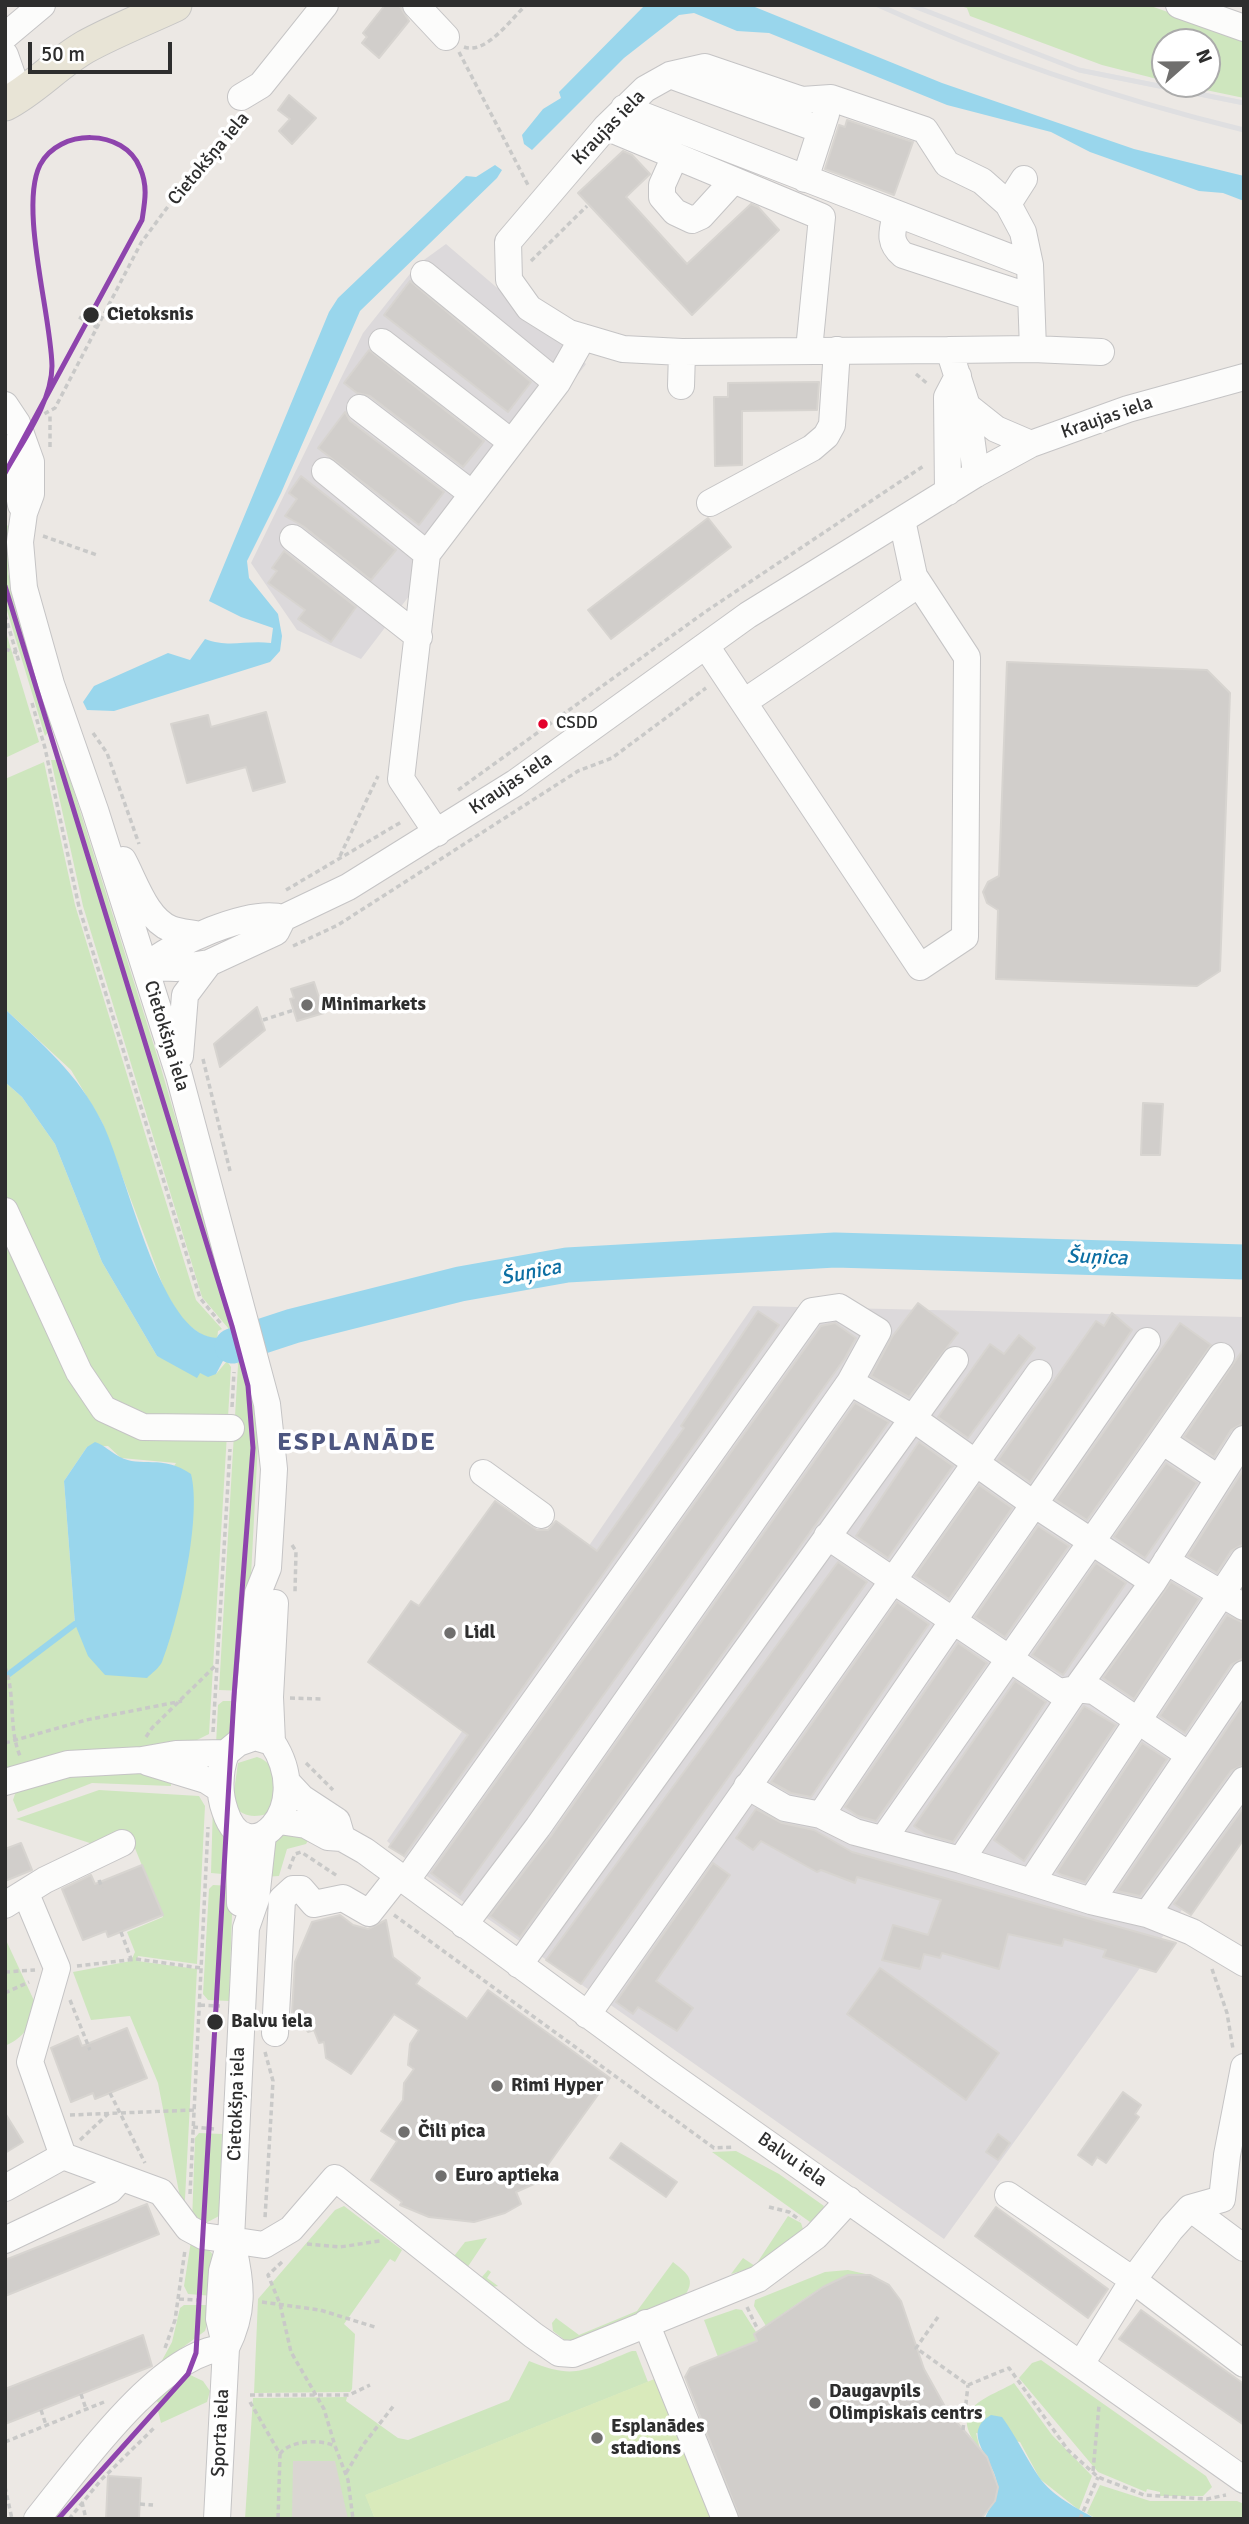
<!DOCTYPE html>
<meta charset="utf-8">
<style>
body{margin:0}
#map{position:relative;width:1249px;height:2524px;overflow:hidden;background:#ece8e4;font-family:Signika,sans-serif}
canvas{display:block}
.frame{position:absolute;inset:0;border:7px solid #2e2e2e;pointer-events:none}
.north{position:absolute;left:1151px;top:28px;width:70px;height:70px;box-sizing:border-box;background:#fff;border:2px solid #ababab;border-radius:50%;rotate:69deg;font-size:19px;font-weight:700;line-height:28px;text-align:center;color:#2e2e2e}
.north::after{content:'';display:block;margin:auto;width:24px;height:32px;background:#706f6e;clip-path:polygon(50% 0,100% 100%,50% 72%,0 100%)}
.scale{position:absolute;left:28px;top:42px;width:144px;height:32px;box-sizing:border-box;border:4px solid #2e2e2e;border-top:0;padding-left:9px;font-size:21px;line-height:24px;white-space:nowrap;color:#2e2e2e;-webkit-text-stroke:5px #fff;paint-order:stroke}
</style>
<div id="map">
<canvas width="1249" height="2524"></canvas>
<div class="frame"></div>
<div class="north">N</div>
<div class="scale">50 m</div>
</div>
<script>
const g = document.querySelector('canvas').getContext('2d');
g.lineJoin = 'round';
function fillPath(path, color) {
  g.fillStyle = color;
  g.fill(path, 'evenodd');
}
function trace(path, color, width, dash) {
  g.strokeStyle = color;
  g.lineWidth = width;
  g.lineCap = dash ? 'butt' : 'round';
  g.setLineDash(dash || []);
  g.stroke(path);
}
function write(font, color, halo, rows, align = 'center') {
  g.font = font + ' Signika,sans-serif';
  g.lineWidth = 7;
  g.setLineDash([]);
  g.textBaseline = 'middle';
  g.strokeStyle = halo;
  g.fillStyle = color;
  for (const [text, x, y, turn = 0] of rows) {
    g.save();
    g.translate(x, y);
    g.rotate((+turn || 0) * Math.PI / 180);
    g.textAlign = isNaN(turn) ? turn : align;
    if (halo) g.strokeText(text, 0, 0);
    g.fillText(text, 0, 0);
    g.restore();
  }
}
fillPath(new Path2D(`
 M446,244L586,364L361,659L297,630L251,563L363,333L417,265Z
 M753,1306L1244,1317V1824L944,2239L414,1867L387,1841Z`), '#dcd9db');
fillPath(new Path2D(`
 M957,5H1148L1244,39V98L1177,84H1207V42H1165V81L1102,65L970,16L967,8Z
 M5,522L10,529L8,573L54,726L45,736L5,604Z
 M5,629L39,742L5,758Z
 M51,760H64L161,1068L246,1362L256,1407L258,1442L245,1691L219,1690L238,1365L228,1328L202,1297L83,906Z
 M44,762L75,905L196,1300L222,1329L218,1331L217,1340L202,1335L183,1321L165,1291L102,1122L71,1070L5,1009V779Z
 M5,1082L22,1097L55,1144L102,1262L157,1356L199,1373L216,1374L227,1361L231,1367L209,1734L197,1740L172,1742V1748C106,1748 68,1747 5,1769ZM108,1446L121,1458L176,1463L75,1624L64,1481L87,1447Z
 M223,1701H242L241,1730L216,1745L218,1705Z
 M257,1757C281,1764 277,1796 267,1814C252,1818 243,1816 232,1805L238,1763Z
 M93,1772L171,1775V1786L92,1783L18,1812L13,1800L16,1791L53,1777Z
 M99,1790L199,1796L205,1806L197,1964L138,1956L137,1961L197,1969L184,2218L158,2083L130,2016L91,2020L73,1972L131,1961L135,1952L127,1932L163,1917L132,1841L99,1846L16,1819Z
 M213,1804L226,1832L234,1875L211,1873Z
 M281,1833L311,1835L306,1844L287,1849L279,1876L264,1877L270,1844Z
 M213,1885L233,1886L229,2001L208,2000L203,1994L209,1889Z
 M5,1938L37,2007C30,2026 25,2037 5,2046Z
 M199,2133L222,2134L219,2216L204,2224L192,2222L195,2138Z
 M736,2151L779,2174L824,2206L821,2212L810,2222L712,2152Z
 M344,2206L402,2250L395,2262L390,2259L344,2324L355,2334L352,2389L350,2392L254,2393L258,2299L335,2210Z
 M788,2216L801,2223L803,2229L759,2266L731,2274L743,2258L755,2266Z
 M487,2238L467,2268L481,2278L488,2270L491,2272L487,2278L498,2286L492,2287L451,2260L465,2242Z
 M191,2241C224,2252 215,2266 214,2296L188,2294L184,2286Z
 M673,2262C688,2274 697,2280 683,2298L570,2344L553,2331L552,2323L556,2318L579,2335L637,2311Z
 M848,2270L870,2275C828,2276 800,2303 766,2326L754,2306L755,2300L825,2272Z
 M184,2305H213L205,2331L160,2364L172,2342L180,2308Z
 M736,2309L742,2310L756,2332L757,2341L718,2357L704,2320Z
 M632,2351H636L648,2382L366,2495L375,2519H245L253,2398L347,2397L346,2401L398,2438L408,2440L509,2400L529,2361C577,2381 585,2369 632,2351Z
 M1041,2360L1206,2476L1212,2487L1203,2496H1160V2492L1147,2489L1146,2492L1098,2472L1019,2378L1032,2363Z
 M188,2374L203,2381L210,2391L207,2402L161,2423L158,2411L160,2404L154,2399Z
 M1014,2383L1052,2435L1092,2476L1079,2510L1040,2479L1020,2442L976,2433L980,2449C945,2407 989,2398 1014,2383Z
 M1100,2485L1150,2501H1237L1244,2504V2519H1096L1087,2513Z`), '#cee6be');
fillPath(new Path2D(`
 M662,2376L720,2519H375L365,2495Z`), '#d9eabb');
fillPath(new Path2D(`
 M293,2461H335L348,2519H292Z`), '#dad6d2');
fillPath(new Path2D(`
 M645,5H750L942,83L1134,149L1244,176V201L1223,193L1199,191L1090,152L1051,132L947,105L769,33L737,31L694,13L679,15L624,58L532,150L524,144L522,135L543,109L561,98L559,92Z
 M495,165L502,170L497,178L360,311L281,493L247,561L249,578L278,614L282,636L280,651L270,662L114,711L87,710L83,702L94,686L168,653L190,660L205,639C229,648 245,640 271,643L273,628L241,617L209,601L329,312L338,298L466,176L476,177Z
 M5,1009C43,1045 78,1074 102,1122C126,1171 156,1315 204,1335C225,1344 255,1329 276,1322L282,1340L224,1359L216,1374L208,1377L200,1373L197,1378L157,1356L102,1262L55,1144L22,1097L5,1082Z
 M95,1442C106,1446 110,1452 120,1457C140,1468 163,1454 191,1474C202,1517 179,1619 162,1662C159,1668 152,1673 147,1678L105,1675L88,1656L75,1624L64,1481L87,1447Z
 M991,2415L1002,2417C1016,2436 1026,2458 1039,2477C1052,2496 1077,2508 1096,2519H985C988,2508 997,2500 997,2488C999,2462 957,2435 991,2415Z`), '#99d6ec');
fillPath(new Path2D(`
 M267,1321L275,1346L227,1362L220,1335Z`), '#ece8e4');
trace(new Path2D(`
 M5,1677L75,1624`), '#99d6ec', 6);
trace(new Path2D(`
 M232,1346L293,1326L460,1284L567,1265L835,1250L1244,1262`), '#99d6ec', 35);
const building = new Path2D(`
 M385,5H399L409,21L379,58L362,43L367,37L363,33Z
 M289,95L316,118L292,144L279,131L290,119L278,110Z
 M847,120L913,142L894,195L825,169L839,125L845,127Z
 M623,151L632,155L650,174L626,197L687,264L751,204L758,207L779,230L692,315L578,193Z
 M410,281L531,382L508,412L384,315Z
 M369,350L484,441L463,467L370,396L357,393L344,383Z
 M819,382L817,410L742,411V465L715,466L714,397H728V383Z
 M345,412L350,421L444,492L419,525L318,448Z
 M301,476L396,550L371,580L303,526L285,516L297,499L289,493Z
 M708,518L731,547L611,639L588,610Z
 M284,551L356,607L331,642L298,619L305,610L268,583L277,571L272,568Z
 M1007,662L1207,670L1230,693L1220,971L1197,986L996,979L998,910L987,903L983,892L988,882L999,876Z
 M266,712L285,782L253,791L246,767L187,783L171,724L208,715L211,727Z
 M314,982L324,1013L297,1021L290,999L294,998L291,989Z
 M257,1007L265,1030L220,1067L214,1044Z
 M1143,1103L1163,1104L1160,1155H1141Z
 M918,1303L958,1333L909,1397L871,1376L892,1337Z
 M758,1311L779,1325L404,1856L389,1847L468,1735L368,1662L411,1601L419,1606L495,1501L537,1530H548L556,1521L597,1551L684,1428L681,1426Z
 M1112,1313L1132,1330L1030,1482L998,1460L1096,1321L1104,1326Z
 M835,1323L856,1338L845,1358L460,1895L431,1873L821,1326Z
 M1180,1323L1211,1345L1087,1520L1056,1500Z
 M1019,1335L1035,1348L968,1438L938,1417L990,1344L1004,1354Z
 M1244,1348V1423L1231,1430L1214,1457L1184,1437Z
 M855,1403L889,1422L520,1937L490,1916L551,1836Z
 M919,1442L953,1466L888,1558L856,1536Z
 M1166,1463L1197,1483L1145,1558L1114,1537Z
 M1244,1469V1544L1231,1551L1217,1573L1188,1556Z
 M979,1485L1012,1508L949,1599L915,1576Z
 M1038,1526L1069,1546L1005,1637L975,1617Z
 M838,1562L867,1582L581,1984L546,1960Z
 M1096,1563L1126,1583L1063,1675L1032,1655Z
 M1171,1582L1199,1599L1134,1699L1103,1678Z
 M897,1602L929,1624L811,1797L791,1793L771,1782Z
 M1227,1615L1244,1623V1658L1231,1665L1185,1733L1160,1716Z
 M958,1643L987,1663L876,1821L858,1816L845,1807Z
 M1015,1681L1046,1702L953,1842L926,1834L914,1826Z
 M1244,1703V1765L1231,1771L1140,1896L1117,1891Z
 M1084,1706L1116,1725L1024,1861L994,1840Z
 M1142,1743L1167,1759L1085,1882L1062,1875L1057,1872Z
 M1244,1807V1839L1191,1915L1188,1913L1174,1904Z
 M756,1809L782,1823L814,1830L852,1852L1176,1943L1156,1972L1103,1957L1106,1950L1064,1939L1062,1946L1008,1934L999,1969L942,1953L940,1958L924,1954L920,1969L882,1960L893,1925L928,1935L941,1900L857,1877L855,1883L821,1870L817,1872L761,1841L753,1850L736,1838Z
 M21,1843L32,1870L5,1881V1849Z
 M713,1863L730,1875L656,1981L693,2008L677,2031L638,2007L633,2014L616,2002Z
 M142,1865L163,1915L108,1937L106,1931L83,1940L62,1889L91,1875L95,1884Z
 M340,1915L353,1925L368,1929L386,1920L393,1957L420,1978L416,1984L467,2019L488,1990L610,2078L534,2184L516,2192L521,2204L505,2213L474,2222L429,2217L400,2205L402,2202L371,2180L397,2141L381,2131L403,2100L404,2083L414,2069L408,2065L410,2044L419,2030L394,2014L351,2074L326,2058L324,2042L319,2043L314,2030L308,2032L295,2014L292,2013L295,1962L312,1922Z
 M880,1968L999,2053L966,2100L847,2014Z
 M127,2028L147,2078L95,2099L93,2093L71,2102L51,2048L78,2036L82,2046Z
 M1123,2092L1141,2105L1135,2114L1139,2117L1106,2163L1097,2157L1092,2165L1078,2155Z
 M5,2113L23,2142L5,2153Z
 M998,2134L1010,2143L998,2160L986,2152Z
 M621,2143L677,2182L666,2197L610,2158Z
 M147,2204L159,2234L5,2296V2260Z
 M996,2207L1108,2289L1088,2318L975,2236Z
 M848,2275H870L889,2285L901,2301L924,2369L948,2412L987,2457L998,2487L995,2501L981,2519H740L685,2377L690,2368L757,2341L754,2334L823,2287Z
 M1141,2310L1244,2384V2425L1119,2339Z
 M143,2335L152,2366L5,2424V2389Z
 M108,2476L141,2478L139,2519H106Z`);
fillPath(building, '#d1cecb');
trace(building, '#d7d4d0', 2);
const minor = new Path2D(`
 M416,5L446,37
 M1179,5L1244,28
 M5,36L42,5
 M5,55L12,75
 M670,75L821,130
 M241,97L261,85L325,5
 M624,108L1030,265
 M606,127L822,217L809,350
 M675,156L662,185V197L675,212L692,220L701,216L732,182
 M805,179L826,114
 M1008,204L1024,179
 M896,214C892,232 888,242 903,255L1031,297
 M424,274L557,383
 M382,342L511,442
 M1033,349L1101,352
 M949,350L1033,349L1030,265L1023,232L1008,204L982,181L947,164L925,130L831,98L802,100L705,67L670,75L645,89L606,127L508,242L509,280L529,308L569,333L623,349L682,352L949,350L967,406L976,474
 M681,386L682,352
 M5,405L17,423L31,462V494L24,513L20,542L24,588L51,684L95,810L179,1075L267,1404L274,1469L272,1504L268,1568L258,1593L246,1740
 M967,406L996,429L1031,444
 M360,408L471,493
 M5,448L12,461L21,505
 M325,471L427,554
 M948,492L947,397L958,376
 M710,503L812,448L826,436L832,425L837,350
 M293,538L419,637
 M706,646L920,967L965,937L967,657L914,576L902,520
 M744,702L919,584
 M437,833L401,779L427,554L557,383L583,337
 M123,860C135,882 146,919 171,929C179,932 190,933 199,935
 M145,967L177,968L209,963L276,932L283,918L348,887L515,783L748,615L976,474L1031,444L1128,409L1244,377
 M145,967C171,944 250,908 283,918
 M180,1056L185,995L209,963
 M5,1211L79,1372L104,1409L143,1427L231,1428
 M850,1382L911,1417L1028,1500L1153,1582
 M1162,1441L1221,1356
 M483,1473L541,1515
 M827,1536L1059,1692L1076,1689L1094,1691L1189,1755
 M1166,1561L1244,1607
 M255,1737L272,1742C317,1810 246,1875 225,1811C218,1791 219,1773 226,1753L238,1743Z
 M272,1742L270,1697L275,1603
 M147,1762L206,1780L220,1789
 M5,1782L68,1764L142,1760L176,1754L226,1753
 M288,1783L302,1798L337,1821L342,1838
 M747,1786L785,1808L821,1815L855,1832L961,1860L1091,1901L1147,1914L1192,1932L1244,1963
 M821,1815C927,1655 1039,1499 1147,1341
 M279,1821L306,1825L328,1837L342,1838L365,1851L662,2069L1244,2480
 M239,1833L240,1903
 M884,1838L1162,1441L1218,1478
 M961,1860L1076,1689L1153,1582L1244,1439
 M406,1881L812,1311L839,1307L878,1331L850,1382L538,1827L464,1925
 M1032,1881L1244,1560
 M26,1894L57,1968L30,2062L63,2156L161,2192L188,2228L203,2236L264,2245L291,2229L335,2178L533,2335L559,2353L573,2354L758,2279L816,2236L849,2200
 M1091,1901L1244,1674
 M5,1905L45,1880L122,1843
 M1147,1914L1244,1780
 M519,1965L955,1360
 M587,2015L1039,1373
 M275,2033L282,1899L293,1889H301L314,1904L343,1898L369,1913L399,1875
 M5,2188L63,2156
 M1008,2195L1133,2280L1244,2364
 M1190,2208L1244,2248
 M5,2240L110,2190L121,2178
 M646,2323L725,2519
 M226,2348C244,2312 242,2286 233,2247
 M1081,2364L1133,2280L1171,2229L1190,2208L1222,2199L1227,2155L1244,2067
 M37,2519C76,2471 162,2349 226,2348
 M217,2519L226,2348L219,2319L220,2300L222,2271L231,2239L246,1928L256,1899L263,1835`);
const major = new Path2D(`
 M5,104C33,90 56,64 85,47C114,31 145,19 175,5`);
trace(minor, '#c5c4c5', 28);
trace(major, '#c6c5c4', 35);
trace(new Path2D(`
 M464,47C486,55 511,19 526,5
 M459,52L528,185
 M531,261L587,206
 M79,317L98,328
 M916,374L929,385
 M37,410L44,414L55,408L141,243L186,182L242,119
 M50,447V413
 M43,536L97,555
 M5,615L19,662
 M5,649L17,653
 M32,703L45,748L79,907L200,1298L222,1325
 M93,733L107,753L139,844
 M458,790L705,612L925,465
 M340,856L378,776
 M286,890L403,821
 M293,946L338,925L578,771L612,758L706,688
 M263,1020L294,1010
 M203,1059L230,1171
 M232,1407L234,1372
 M292,1545L296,1551L295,1592
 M5,1667C16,1696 8,1727 20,1756
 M290,1698L323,1699
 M213,1732L230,1449
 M146,1737L152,1728L216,1665
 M5,1743L86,1720L182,1701
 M306,1763L333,1790
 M289,1869L295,1854L301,1852L339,1877
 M99,1880L102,1888
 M394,1915L714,2148L734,2147
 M121,1932L131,1959
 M77,1966L136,1959L201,1968
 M1212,1969L1227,2013L1233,2049
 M5,1972L35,1970
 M5,1993L29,1982
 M70,2000L90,2050
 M200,2005L220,2006
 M265,2052L273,2081L265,2218
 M110,2093L145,2163
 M70,2115L194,2110
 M193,2127L214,2129
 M80,2140L110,2112
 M190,2194L208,1827
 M769,2207L789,2212L800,2220
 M307,2244L340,2247L380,2241
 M282,2262L268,2275L280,2304L291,2352L324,2409L335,2446
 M179,2299L197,2300
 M262,2302L320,2310L375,2327
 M747,2307L757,2328
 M938,2317L916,2348L968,2385
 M165,2348L175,2320L185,2250
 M968,2385L1009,2368L1068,2450L1098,2477L1144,2495L1207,2499L1226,2495
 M81,2394L86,2409
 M250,2395H349L370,2385
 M250,2402L280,2454L278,2519
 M41,2410L46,2425
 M963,2430L968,2385
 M5,2442L104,2402
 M280,2454C289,2440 321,2439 335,2446L348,2480L353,2519
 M1093,2471L1099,2406
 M346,2473L363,2445L395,2404
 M5,2487L12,2519
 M82,2502L86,2519
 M140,2504L153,2505
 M69,2519L101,2480L155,2427
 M1080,2519L1098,2477`), '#c9c9c8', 3.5, [5, 3.5]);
trace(minor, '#fcfcfb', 26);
trace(major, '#e8e4d6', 33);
trace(new Path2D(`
 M878,5C996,59 1118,99 1244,130
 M911,5L1079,70L1244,103`), '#dfdfe1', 5);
trace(new Path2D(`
 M5,473C22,442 52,402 52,366C51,315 19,207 40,165C59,128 124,128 140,168C148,186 145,201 142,220L5,473
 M5,586L232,1326L248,1386L253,1448L234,1696L196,2353L188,2374L58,2519`), '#8e44ad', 5);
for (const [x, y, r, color] of [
 [91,315,9,"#2e2e2e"],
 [543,724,6,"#e4002b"],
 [307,1005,7,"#706f6e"],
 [450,1633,7,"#706f6e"],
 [215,2022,9,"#2e2e2e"],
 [497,2086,7,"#706f6e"],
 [404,2132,7,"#706f6e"],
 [441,2176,7,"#706f6e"],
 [815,2403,7,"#706f6e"],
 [597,2438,7,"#706f6e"]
]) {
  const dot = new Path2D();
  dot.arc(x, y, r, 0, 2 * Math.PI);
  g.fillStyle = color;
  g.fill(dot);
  trace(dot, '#fff', 2.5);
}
write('17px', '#2e2e2e', '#fff', [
 ["CSDD",556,724]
], 'left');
write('19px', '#2e2e2e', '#fff', [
 ["Kraujas iela",609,128,-46],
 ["Cietokšņa iela",209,159,-50],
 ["Kraujas iela",1107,418,-19],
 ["Kraujas iela",511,784,-34],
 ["Cietokšņa iela",166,1036,73],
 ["Cietokšņa iela",237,2104,-88],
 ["Balvu iela",792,2160,35],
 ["Sporta iela",221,2433,-87]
]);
write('bold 19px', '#2e2e2e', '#fff', [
 ["Cietoksnis",107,315],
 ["Balvu iela",231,2022]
], 'left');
write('bold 19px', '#2e2e2e', '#fff', [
 ["Minimarkets",321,1005],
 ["Lidl",464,1633],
 ["Rimi Hyper",511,2086],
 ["Čili pica",418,2132],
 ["Euro aptieka",455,2176],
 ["Daugavpils",829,2392],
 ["Olimpiskais centrs",829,2414],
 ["Esplanādes",611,2427],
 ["stadions",611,2449]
], 'left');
write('italic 21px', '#0d6fa3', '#fff', [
 ["Šuņica",1097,1258,2],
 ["Šuņica",531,1273,-11]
]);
g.letterSpacing = '2px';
write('bold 26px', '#4d5680', '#fff', [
 ["ESPLANĀDE",357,1443]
]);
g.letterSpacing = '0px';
</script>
